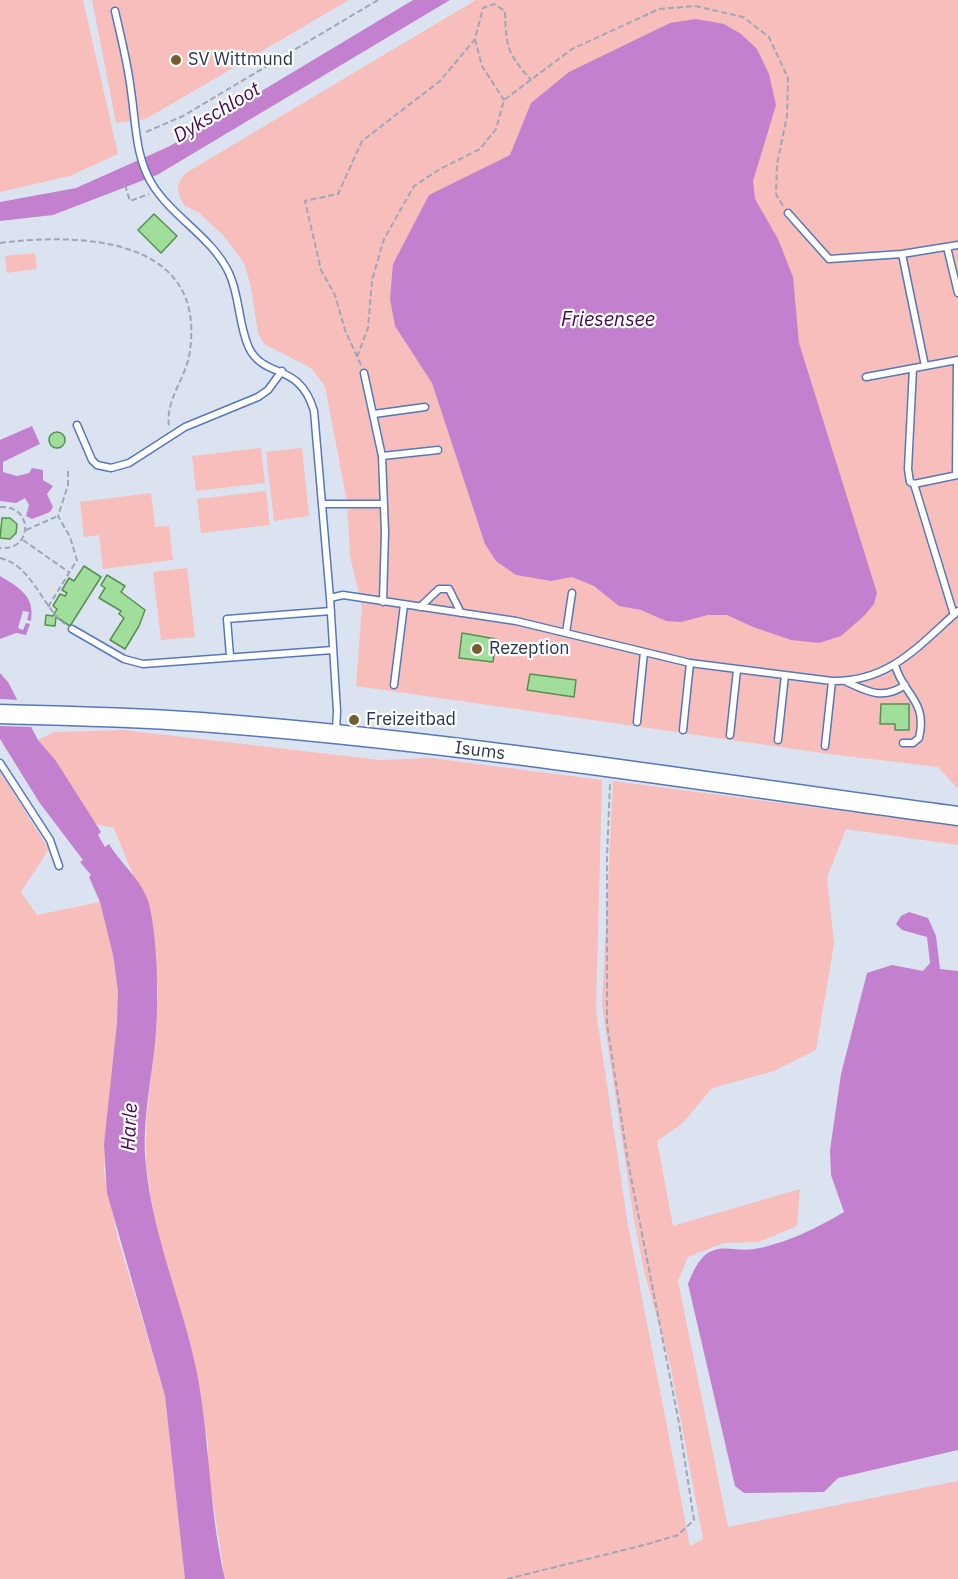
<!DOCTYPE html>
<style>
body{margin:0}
canvas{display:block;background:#dbe3f1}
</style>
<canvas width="958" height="1579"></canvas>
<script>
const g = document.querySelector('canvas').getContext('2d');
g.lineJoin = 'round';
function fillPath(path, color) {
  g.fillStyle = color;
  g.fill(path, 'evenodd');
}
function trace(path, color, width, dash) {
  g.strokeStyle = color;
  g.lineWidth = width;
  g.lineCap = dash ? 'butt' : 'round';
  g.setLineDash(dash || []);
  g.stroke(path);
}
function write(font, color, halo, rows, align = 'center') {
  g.font = font + ' "IBM Plex Sans",sans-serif';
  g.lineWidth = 4.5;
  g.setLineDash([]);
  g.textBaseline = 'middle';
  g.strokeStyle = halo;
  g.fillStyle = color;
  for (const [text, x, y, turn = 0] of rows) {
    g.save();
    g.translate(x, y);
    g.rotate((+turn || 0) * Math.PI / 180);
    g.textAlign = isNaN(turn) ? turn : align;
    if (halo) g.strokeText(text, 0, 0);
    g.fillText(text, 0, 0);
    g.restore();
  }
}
fillPath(new Path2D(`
 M0,0H83L118,154L70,176L0,192Z
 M92,0H349L146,119L116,123Z
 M476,0H958V789L938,767L829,754L356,686L362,606L350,556L347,502L325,386L311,368L264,344L258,333L251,287L244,263L223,235L199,213L184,205L179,195L178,185L184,174Z
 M35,253L37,269L7,273L5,256Z
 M261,448L265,483L196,491L192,456Z
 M302,448L309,516L274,521L266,452Z
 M266,491L270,525L201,533L197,499Z
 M151,493L155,527L169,526L173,560L103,569L99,535L84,537L80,502Z
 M187,568L195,637L161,640L153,572Z
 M123,730L380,760L431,758L602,780L596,1011L628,1225L690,1546L703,1539L671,1368L644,1271L634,1220L602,1006L613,781L958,826V845L846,829L827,878L834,944L816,1050L774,1071L712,1088L683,1123L657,1141L673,1226L800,1189L797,1226L759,1242L724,1243L688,1257L678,1281L728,1527L958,1481V1579H225L208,1470V1442L154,1218L146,1164V1122L156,1030L158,992L152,926L148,903L133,875L114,828L95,824L56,761L38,740L54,732Z
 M0,772L49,849L21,892L37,915L100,902L113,955L118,991L117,1023L104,1170L117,1235L165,1396L185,1579H0Z`), '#f7bebb');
fillPath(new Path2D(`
 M413,0H450L157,175L53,215L0,221V202L76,188L170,146Z
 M696,19L724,24L741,34L757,49L769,74L776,105L753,181L755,199L778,239L793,277L799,343L877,593L874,604L864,616L841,636L819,643L791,640L753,627L727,615H708L681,622L666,621L641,610L619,606L594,586L572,577L551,581L516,575L496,561L485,544L432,383L395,326L390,299L393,264L429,195L510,155L531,103L569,72L670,23Z
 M32,426L40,444L3,462V472L17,476L29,473L32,468L43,470V480L53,486L47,494L53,507L50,512L32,519L26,516L29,505L25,498L16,503L0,501V440Z
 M0,576C20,588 35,596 31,621L27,620L29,612L23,611L18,628L23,630L26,623L30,624L26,635L16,633L0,639Z
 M0,673L8,682L38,740L56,761L101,832L98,835L105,847L109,844C121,864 143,881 149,904C157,936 159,998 156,1031C153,1075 141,1121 146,1166C153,1238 183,1303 197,1373C210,1441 209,1511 225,1579H185L165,1396L107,1193L104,1144L117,1023L118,991L113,955L100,902L89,877L91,875L80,862L83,860L39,802L0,739Z
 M909,912L928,918L936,936L940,969L958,971V1450L838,1478L824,1492L744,1493L735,1486L688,1284C693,1272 699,1256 712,1251C725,1245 740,1252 754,1249C785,1244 817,1228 844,1212L831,1175L830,1150L841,1074L867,973L892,965L923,971L930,963L927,937L902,930L896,924L901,916Z`), '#c380ce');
fillPath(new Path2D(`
 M0,699L20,700L34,727L0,726Z`), '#dbe3f1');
const building = new Path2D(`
 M154,214L177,236L161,253L138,230Z
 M49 440a8 8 0 1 1 16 0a8 8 0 1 1-16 0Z
 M2,518H10L17,524L16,533L10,539L0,538Z
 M84,566L101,577L70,626L56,617L55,626L45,625L46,615L53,616L57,609L53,606L60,594L65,596L67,593L62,590L69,578L74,581Z
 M107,575L125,586L121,592L145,610L139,626L125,649L110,640L124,618L119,614L121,611L99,598L105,588L101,585Z
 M462,633L496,639L493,662L459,658Z
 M530,674L576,680L574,697L527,690Z
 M881,704H909V730H895V724H880Z`);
fillPath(building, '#a2de9b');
trace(building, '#579051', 1.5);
const lane = new Path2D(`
 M115,11C121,38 128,64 131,91C136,123 135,156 152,184C173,218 212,237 229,273C240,296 238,324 249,348C265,380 299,361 314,411L330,598L337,711L336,731
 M788,213L829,259L902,254L958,245
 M947,247L958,293
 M902,254L925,366
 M913,368L908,469L910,482L914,484L958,475
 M364,373L382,456L385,532L383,602
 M866,377L958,360
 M374,414L425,407
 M77,425L92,460L97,465L111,468L129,463L185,427L258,397L268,390L282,371
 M382,456L438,450
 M956,475L957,360
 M914,484L954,615
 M322,504H384
 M330,598L343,595L516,621L690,663L832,681C890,682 918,646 958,611
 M420,607L439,589H449L461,613
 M72,629L124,659L143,664L333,650
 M566,633L572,593
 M230,656L227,619L331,611
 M895,665C903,695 928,700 919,738L913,743H903
 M847,682C868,692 884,700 905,685
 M394,685L404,605
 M637,722L644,652
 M683,730L690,663
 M730,735L737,670
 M778,740L785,675
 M825,746L832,681
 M0,763L50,840L59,866`);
const secondary = new Path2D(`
 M0,714C71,716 142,717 213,723C462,742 710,783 958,816`);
trace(lane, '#5578ba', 9);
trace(secondary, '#5578ba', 21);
trace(new Path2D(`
 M475,39L482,66L504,100
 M146,132L183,116L378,0
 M125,185L130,201L149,194
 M0,243C79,233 206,236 190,350C187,378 165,398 169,427
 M357,357L368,328L372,280L384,239L414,186L440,169L480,149L496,129L504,100L572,49L659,9L695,6L743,17L769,37L788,78L787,116L777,164L776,194L783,206
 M361,365L345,330L335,295L321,270L305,201L338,194L362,141L440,81L475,39L483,8L494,4L505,11C506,47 507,53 531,80
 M0,507C34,505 33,551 0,548
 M26,530L58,516
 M23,540L70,573
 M0,558C32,565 42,607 65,624
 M48,607L77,560L70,537L58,516L68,485V470
 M507,1579L648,1544L678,1535L694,1520L679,1423L628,1162L607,1024V857L610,784`), '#9da7ba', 2, [6, 3]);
trace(lane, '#fff', 6);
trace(secondary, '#fff', 18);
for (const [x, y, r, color] of [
 [176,60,6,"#765e2e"],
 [477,649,6,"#765e2e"],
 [354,720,6,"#765e2e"]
]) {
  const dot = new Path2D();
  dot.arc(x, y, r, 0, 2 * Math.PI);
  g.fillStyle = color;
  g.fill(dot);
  trace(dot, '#fff', 2);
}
write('18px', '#273653', '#fff', [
 ["SV Wittmund",188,60],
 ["Rezeption",489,649],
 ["Freizeitbad",366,720]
], 'left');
write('18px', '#273653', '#fff', [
 ["Isums",480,751,7]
]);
write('italic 20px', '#480751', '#fff', [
 ["Dykschloot",217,113,-31],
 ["Friesensee",608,320],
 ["Harle",130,1127,-87]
]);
</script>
